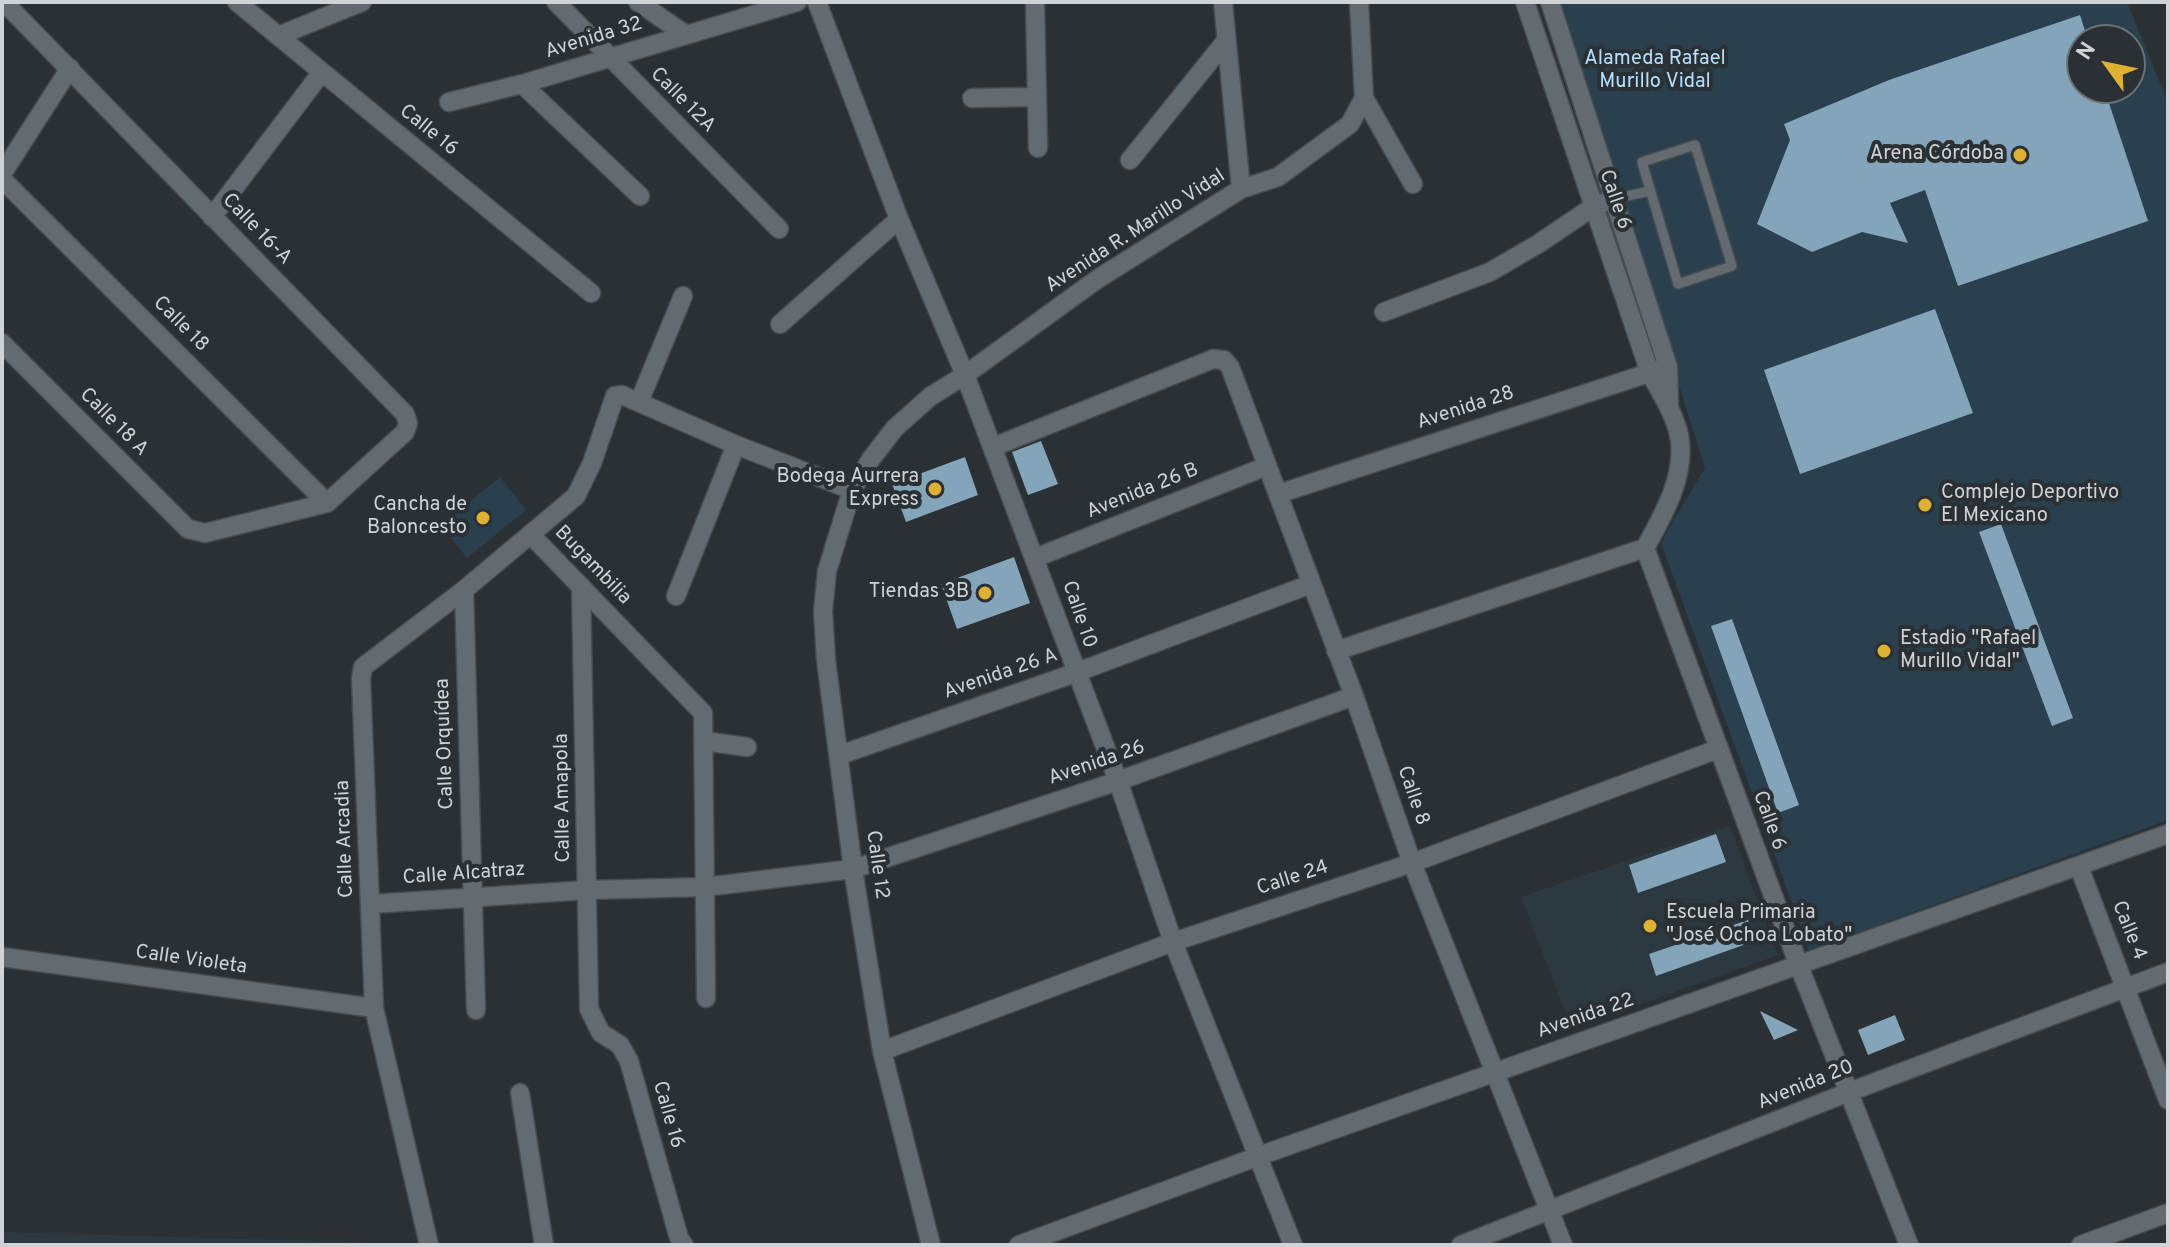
<!DOCTYPE html>
<meta charset="utf-8">
<style>
body{margin:0}
#map{position:relative;width:2170px;height:1247px;overflow:hidden;background:#2a3034;font-family:Overpass,sans-serif}
canvas{display:block}
.frame{position:absolute;inset:0;border:4px solid #d0d3d6;pointer-events:none}
.north{position:absolute;left:2066px;top:24px;width:80px;height:80px;box-sizing:border-box;background:#2a3034;border:2px solid #6c7175;border-radius:50%;rotate:303deg;font-size:22px;font-weight:700;line-height:32px;text-align:center;color:#d0d3d6}
.north::after{content:'';display:block;margin:auto;width:28px;height:36px;background:#deb133;clip-path:polygon(50% 0,100% 100%,50% 72%,0 100%)}
</style>
<div id="map">
<canvas width="2170" height="1247"></canvas>
<div class="frame"></div>
<div class="north">N</div>
</div>
<script>
const g = document.querySelector('canvas').getContext('2d');
g.lineJoin = 'round';
function fillPath(path, color) {
  g.fillStyle = color;
  g.fill(path, 'evenodd');
}
function trace(path, color, width, dash) {
  g.strokeStyle = color;
  g.lineWidth = width;
  g.lineCap = dash ? 'butt' : 'round';
  g.setLineDash(dash || []);
  g.stroke(path);
}
function write(font, color, halo, rows, align = 'center') {
  g.font = font + ' Overpass,sans-serif';
  g.lineWidth = 8;
  g.setLineDash([]);
  g.textBaseline = 'middle';
  g.strokeStyle = halo;
  g.fillStyle = color;
  for (const [text, x, y, turn = 0] of rows) {
    g.save();
    g.translate(x, y);
    g.rotate((+turn || 0) * Math.PI / 180);
    g.textAlign = isNaN(turn) ? turn : align;
    if (halo) g.strokeText(text, 0, 0);
    g.fillText(text, 0, 0);
    g.restore();
  }
}
fillPath(new Path2D(`
 M1730,826L1778,955L1572,1029L1521,897Z
 M2,1232L419,1244V1245H2Z`), '#2d3941');
fillPath(new Path2D(`
 M1558,2H2127L2168,103V820L1809,950L1661,543L1673,522L1672,519L1675,518L1705,468ZM2082,40H2130V88H2082Z
 M500,477L526,510L467,558L441,525Z`), '#2b404e');
fillPath(new Path2D(`
 M2080,15L2088,40H2082V88H2104L2148,221L1958,286L1925,190L1890,203L1908,243L1862,232L1812,252L1757,224L1790,140L1784,124L1889,80Z
 M1935,309L1973,413L1800,474L1764,370Z
 M1041,441L1058,484L1028,495L1012,452Z
 M965,457L978,495L906,522L892,484Z
 M2001,524L2073,718L2052,726L1979,532Z
 M1014,557L1030,603L957,629L941,584Z
 M1732,619L1799,805L1778,813L1711,626Z
 M1716,834L1726,862L1638,893L1629,865Z
 M1748,920L1755,941L1656,976L1649,954Z
 M1760,1011L1798,1030L1774,1040Z
 M1895,1015L1905,1040L1868,1055L1858,1030Z`), '#84a4b9');
const service = new Path2D(`
 M1695,145L1732,266L1678,284L1642,162Z
 M1613,199L1650,191`);
const minor = new Path2D(`
 M237,2L591,293
 M556,2L779,229
 M638,2L686,35
 M817,2L899,219L965,375L1118,781L1173,942L1293,1245
 M1035,2L1038,148
 M1223,2L1241,189
 M1359,2L1364,98L1413,184
 M1525,2L1650,373C1661,393 1674,413 1679,435C1687,474 1663,516 1645,548L1799,966L1909,1245
 M1550,2L1668,367L1669,406
 M278,36L362,2
 M522,84L640,196
 M972,98L1037,97
 M449,102L522,84L797,2
 M1130,160L1225,42
 M2,174L70,68
 M2,179L327,503
 M212,217L322,72
 M1384,312L1490,272L1538,244L1593,207L1603,203
 M780,324L899,219
 M2,343L188,529L205,533L327,503L405,432L408,423L405,414L4,2
 M639,402L683,296
 M993,447L1213,359L1224,360L1230,367L1354,696L1412,863L1563,1245
 M1278,494L1658,370
 M531,535L703,713L706,998
 M1035,558L1267,466
 M581,586L589,1009L601,1033L620,1045L629,1061L679,1238L684,1245
 M464,590L476,1010
 M676,596L736,445
 M1336,651L1645,548
 M704,741L747,747
 M840,755L1075,673L1311,584
 M2079,867L2168,1100
 M371,904L588,890L705,887L853,869L1118,781L1354,696
 M2,957L374,1008
 M882,1051L1173,942L1412,863L1718,749
 M520,1093L544,1245
 M429,1245L374,1008L361,678L363,667L464,590L576,496L592,463L615,396L622,395L736,445L852,490
 M931,1245L882,1051L853,869L826,660L823,611L827,571L852,490L871,459L895,428L931,396L965,375L1099,278L1241,189L1278,177L1350,124L1364,98
 M1019,1245L1259,1156L2168,834
 M1461,1245L1849,1092L2168,972
 M2081,1245L2168,1213`);
trace(service, '#474c50', 12);
trace(minor, '#474c50', 21);
trace(service, '#646b70', 9);
trace(minor, '#646b70', 18);
for (const [x, y, r, color] of [
 [2020,155,8,"#deb133"],
 [935,489,8,"#deb133"],
 [1925,505,8,"#deb133"],
 [483,518,8,"#deb133"],
 [985,593,8,"#deb133"],
 [1884,651,8,"#deb133"],
 [1650,926,8,"#deb133"]
]) {
  const dot = new Path2D();
  dot.arc(x, y, r, 0, 2 * Math.PI);
  g.fillStyle = color;
  g.fill(dot);
  trace(dot, '#2a3034', 3);
}
write('20px', '#d0d3d6', '#2a3034', [
 ["Avenida 32",594,39,-17],
 ["Calle 12A",682,101,45],
 ["Calle 16",428,131,39],
 ["Calle 6",1614,200,71],
 ["Calle 16-A",256,230,46],
 ["Avenida R. Marillo Vidal",1136,232,-33],
 ["Calle 18",180,325,45],
 ["Avenida 28",1466,409,-18],
 ["Calle 18 A",113,423,45],
 ["Avenida 26 B",1143,492,-22],
 ["Bugambilia",592,566,46],
 ["Calle 10",1078,615,71],
 ["Avenida 26 A",1001,675,-19],
 ["Calle Orquídea",446,744,-92],
 ["Avenida 26",1097,764,-19],
 ["Calle 8",1412,796,71],
 ["Calle Amapola",564,798,-91],
 ["Calle 6",1768,821,70],
 ["Calle Arcadia",346,839,-92],
 ["Calle 12",876,865,82],
 ["Calle Alcatraz",464,875,-4],
 ["Calle 24",1293,879,-18],
 ["Calle 4",2128,931,68],
 ["Calle Violeta",191,961,8],
 ["Avenida 22",1586,1017,-19],
 ["Avenida 20",1806,1086,-22],
 ["Calle 16",667,1115,74]
]);
write('20px', '#b3e0fe', '#2a3034', [
 ["Alameda Rafael",1655,60],
 ["Murillo Vidal",1655,83]
]);
write('20px', '#d0d3d6', '#2a3034', [
 ["Arena Córdoba",2004,155],
 ["Bodega Aurrera",919,478],
 ["Express",919,501],
 ["Complejo Deportivo",1941,494,"left"],
 ["El Mexicano",1941,517,"left"],
 ["Cancha de",467,506],
 ["Baloncesto",467,529],
 ["Tiendas 3B",969,593],
 ["Estadio \"Rafael",1900,640,"left"],
 ["Murillo Vidal\"",1900,663,"left"],
 ["Escuela Primaria",1666,914,"left"],
 ["\"José Ochoa Lobato\"",1666,937,"left"]
], 'right');
</script>
